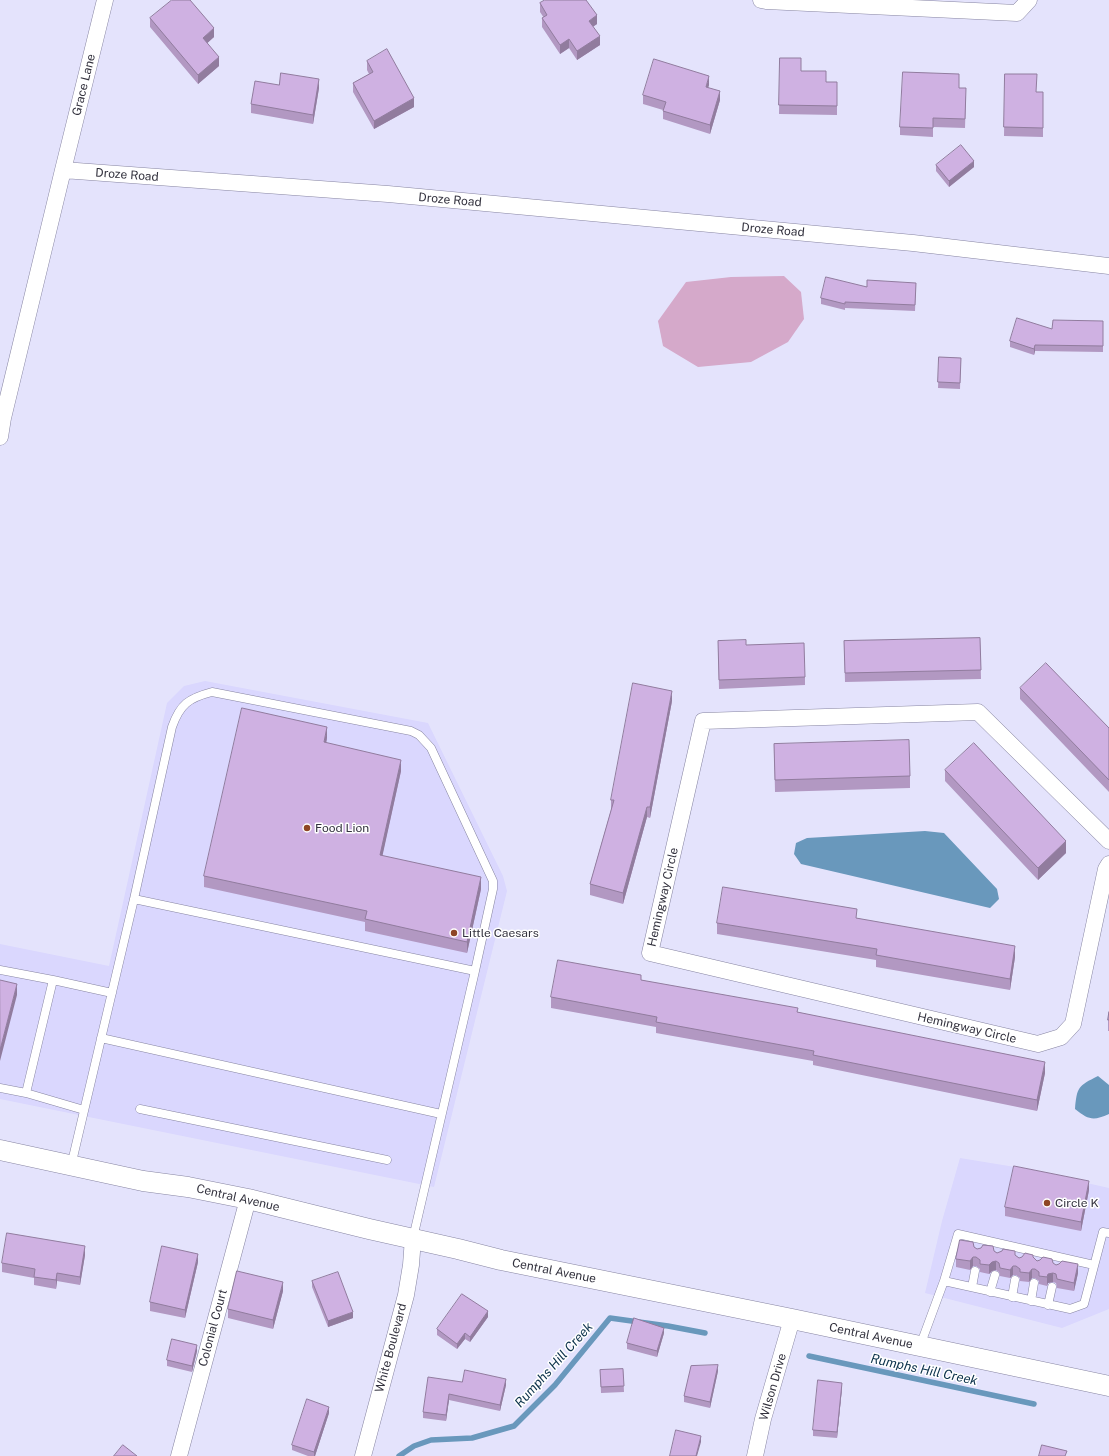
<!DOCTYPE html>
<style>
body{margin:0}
canvas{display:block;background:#e4e3fc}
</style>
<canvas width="1109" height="1456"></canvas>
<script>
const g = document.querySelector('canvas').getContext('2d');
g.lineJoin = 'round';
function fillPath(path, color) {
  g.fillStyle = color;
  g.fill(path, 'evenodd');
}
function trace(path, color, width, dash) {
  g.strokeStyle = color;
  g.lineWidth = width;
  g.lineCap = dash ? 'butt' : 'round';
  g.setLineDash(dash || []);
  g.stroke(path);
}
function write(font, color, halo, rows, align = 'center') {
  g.font = font + ' "Public Sans",sans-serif';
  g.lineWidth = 3;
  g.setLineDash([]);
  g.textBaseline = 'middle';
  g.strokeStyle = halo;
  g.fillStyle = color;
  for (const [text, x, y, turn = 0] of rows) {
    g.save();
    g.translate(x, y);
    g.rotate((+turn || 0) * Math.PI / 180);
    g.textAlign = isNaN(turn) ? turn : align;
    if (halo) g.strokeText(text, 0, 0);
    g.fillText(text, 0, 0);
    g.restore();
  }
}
fillPath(new Path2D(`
 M205,681L428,723L503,876L507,891L434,1187L0,1099V944L109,966L167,703L184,686Z
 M960,1158L1015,1167L1109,1188V1309L1062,1328L925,1293L942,1221Z`), '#dad7fe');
fillPath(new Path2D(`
 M784,276L801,292L804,319L788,342L751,362L698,367L663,346L658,321L686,282L731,277Z`), '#d5a9ca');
fillPath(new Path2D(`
 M925,831L944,833L997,889L999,899L990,908L801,864L794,854L796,843L807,838Z
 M1098,1076L1109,1085V1114C1093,1121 1089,1120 1075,1109C1077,1087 1078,1086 1098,1076Z`), '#6998bc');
trace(new Path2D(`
 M809,1356L1034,1404
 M399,1456L414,1446L431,1440L472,1438L514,1426L555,1385L610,1318L668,1326L705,1333`), '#6998bc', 5.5);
const service = new Path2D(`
 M134,899L172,727C180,704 189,698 212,692L411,731L419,735L431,748L493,881V889L475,971
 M0,970L53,980
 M101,1038L441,1114
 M0,1088L26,1093
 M140,1109L387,1160
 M84,1110L26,1093L53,980L112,993
 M71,1166L134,899L475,971L413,1238
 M944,1281L958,1234L1094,1265
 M972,1287L975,1271
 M990,1292L995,1275
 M1012,1297L1015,1280
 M1031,1301L1034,1283
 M1048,1305L1052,1287
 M920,1346L944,1281L1070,1309L1084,1304L1103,1232L1109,1233`);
const minor = new Path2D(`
 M761,0L766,1L1017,13L1029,0
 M63,170L105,0
 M0,437L3,418L63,170L388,194L913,243L1109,266
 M1109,841L978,712L703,721L650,953L1038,1044L1061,1037L1073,1024L1106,869L1109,864
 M179,1456L248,1199
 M363,1456L406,1295L411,1265L413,1238
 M755,1456L763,1419L792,1319`);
const tertiary = new Path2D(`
 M0,1150L143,1181L188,1187L248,1199L369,1229L458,1249L501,1260L792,1319L1109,1386`);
trace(service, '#8785a2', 9);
trace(minor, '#8785a2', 17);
trace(tertiary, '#8785a2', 21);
trace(service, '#fff', 8);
trace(minor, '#fff', 16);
trace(tertiary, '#fff', 20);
fillPath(new Path2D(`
 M540,3L597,24L593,27L600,45L577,60L569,48L560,54L542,27V18H544L540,12Z
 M150,18L214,37L207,43L219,66L198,84L150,27Z
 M780,58L801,71L826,82H837V115L779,114Z
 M367,61L414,107L374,129L353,92V83L369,74L367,70Z
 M1005,74L1036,92H1043V137L1004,136Z
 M279,85L319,88L313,124L251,113V104Z
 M709,85L708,87L720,100L710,134L663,119V110L643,104V95Z
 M959,88L966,97L965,128L933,127V137L900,135V127Z
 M936,165L974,167L949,187L936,171Z
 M916,283L915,311L845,308V310L821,304V298L867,287Z
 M1103,321V352L1035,351L1034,355L1010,347V341L1052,329Z
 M939,357L961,358L960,389L938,388Z
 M980,638L981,679L845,682L844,641Z
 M718,641L746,645L805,677V685L719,689Z
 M1020,688L1109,728V792L1020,699Z
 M672,701L650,818L647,817L623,904L590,895V884L611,810V800Z
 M327,738L326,743L401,771L382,856L481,889L467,953L365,931V922L204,887V876Z
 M774,744L910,776V788L775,792Z
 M945,770L1066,853L1038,880L945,781Z
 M857,918L1015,957L1010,990L876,967V960L717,934V923Z
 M641,980L798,1012L1045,1073L1037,1111L813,1065V1061L656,1033V1027L551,1008V997Z
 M1109,1012V1031H1108V1020Z
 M1089,1190L1081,1231L1005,1216V1207Z
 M974,1247L977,1249L994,1251L997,1253L1015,1255L1019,1258L1033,1257L1037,1261L1056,1265L1078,1273L1074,1291L1057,1288L1056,1283L1053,1282L1048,1283L1047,1286L1039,1284V1281L1035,1278H1032L1029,1282L1020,1281V1278L1016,1275H1013L1010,1278L1000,1276L999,1272L996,1270L992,1271L989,1274L980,1272V1269L976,1266H973L970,1270L956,1267V1259Z
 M85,1255L80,1285L57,1281L56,1289L34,1285V1278L2,1272V1263Z
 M198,1262L185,1318L150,1311V1302Z
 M312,1281L353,1318L328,1327L312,1287Z
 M283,1291L273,1329L228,1318V1309Z
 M488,1317L470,1342L465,1339L457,1349L437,1335V1329Z
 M664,1333L657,1357L627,1349V1343Z
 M197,1351L192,1372L167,1366V1360Z
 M623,1369L624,1392L601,1393L600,1370Z
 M718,1371L710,1408L684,1402V1396Z
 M462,1382L506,1385L500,1411L449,1400L446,1421L423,1418V1412Z
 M842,1388L837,1438L813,1436V1430Z
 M329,1413L315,1456H308L292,1450V1445Z`), '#b298c2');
fillPath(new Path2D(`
 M597,15V24L589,29V21Z
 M214,28V37L203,47V38Z
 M600,36V45L577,60V51Z
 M569,39V48L560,54V45Z
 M219,57V66L198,84V75Z
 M709,76V85L706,95V87Z
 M319,79V88L313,124V115Z
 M720,91V100L710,134V125Z
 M414,98V107L374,129V121Z
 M974,161V167L949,187V181Z
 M1035,345V351L1034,355V349Z
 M672,691V701L650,818V807Z
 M327,727V738L324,754V742Z
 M401,760V771L380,867V855Z
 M647,807V817L623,904V893Z
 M1066,841V853L1038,880V868Z
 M481,877V889L467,953V942Z
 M1015,946V957L1010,990V979Z
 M17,984V995L0,1061V1050Z
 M1045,1062V1073L1037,1111V1100Z
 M1089,1181V1190L1081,1231V1222Z
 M85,1246V1255L80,1285V1277Z
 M198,1254V1262L185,1318V1310Z
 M973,1257V1266L970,1270V1261Z
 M996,1261V1270L992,1271L989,1274V1265L992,1262Z
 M1078,1264V1273L1074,1291V1283Z
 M1013,1266V1275L1010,1278V1270Z
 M1032,1269V1278L1029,1282V1273Z
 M57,1273V1281L56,1289V1280Z
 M1053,1273V1282L1048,1283L1047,1286V1277L1048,1274Z
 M283,1282V1291L273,1329V1320Z
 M488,1311V1317L470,1342V1337Z
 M353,1312V1318L328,1327V1321Z
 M664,1328V1333L657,1357V1351Z
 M465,1333V1339L457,1349V1344Z
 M197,1345V1351L192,1372V1366Z
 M718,1365V1371L710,1408V1402Z
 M506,1379V1385L500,1411V1405Z
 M842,1383V1388L837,1438V1432Z
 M449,1394V1400L446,1421V1415Z
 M329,1407V1413L315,1456H314V1452Z
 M701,1436V1442L697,1456H696Z`), '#917c9e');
const building = new Path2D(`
 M172,0H190L214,28L203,38L219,57L198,75L150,18Z
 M545,0H586L597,15L589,21L600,36L577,51L569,39L560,45L542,18L547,15L540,3Z
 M387,49L414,98L374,121L353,83L373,72L367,61Z
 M780,58H801V71H826V82H837V106L779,105Z
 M654,59L709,76L706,87L720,91L710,125L663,111L666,102L643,95Z
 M903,72L959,74V88H966L965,119L933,118V128L900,127Z
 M281,73L319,79L313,115L251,104L255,81L279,85Z
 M1005,74H1037L1036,92H1043V128L1004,127Z
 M961,145L974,161L949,181L936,165Z
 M826,277L867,287V280L916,283L915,305L845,302V304L821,298Z
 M1017,318L1052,329L1053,320L1103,321V346L1035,345L1034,349L1010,341Z
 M939,357L961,358L960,383L938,382Z
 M980,638L981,670L845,673L844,641Z
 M746,640V645L804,643L805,677L719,680L718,641Z
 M1046,663L1109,728V780L1020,688Z
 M633,683L672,691L650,807H647L623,893L590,884L614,800H611Z
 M242,708L327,727L324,742L401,760L380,855L481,877L467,942L365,919L367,911L204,876Z
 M909,740L910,776L775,780L774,744Z
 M974,743L1066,841L1038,868L945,770Z
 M723,887L857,909L856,918L1015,946L1010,979L876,955L877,949L717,923Z
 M558,960L641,975V980L798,1008L797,1012L1045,1062L1037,1100L813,1055L814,1051L656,1022L657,1017L551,997Z
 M0,980L17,984L0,1050Z
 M1109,1012V1020H1108Z
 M1014,1166L1089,1181L1081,1222L1005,1207Z
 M7,1233L85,1246L80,1277L57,1273L56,1280L34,1277L35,1269L2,1263Z
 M960,1240L973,1242L974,1247L977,1249L981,1248L983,1245L993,1246L994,1251L997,1253L1002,1251L1003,1249L1015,1251V1255L1019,1258L1022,1257L1025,1253L1033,1255V1257L1037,1261L1040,1260L1043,1257L1052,1259L1053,1263L1056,1265L1059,1264L1062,1261L1078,1264L1074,1283L1057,1279L1056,1274L1053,1273L1048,1274L1047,1277L1039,1276V1272L1035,1269H1032L1029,1273L1020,1272V1269L1016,1266H1013L1010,1270L1000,1268L999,1263L996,1261L992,1262L989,1265L980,1264V1260L976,1257H973L970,1261L956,1259Z
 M162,1246L198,1254L185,1310L150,1302Z
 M237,1271L283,1282L273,1320L228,1309Z
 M338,1272L353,1312L328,1321L312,1281Z
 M462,1294L488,1311L470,1337L465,1333L457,1344L437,1329Z
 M634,1318L664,1328L657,1351L627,1343Z
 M172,1339L197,1345L192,1366L167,1360Z
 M718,1365L710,1402L684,1396L691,1366Z
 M623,1369L624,1386L601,1387L600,1370Z
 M465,1370L506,1379L500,1405L449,1394L446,1415L423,1412L428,1377L462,1382Z
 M818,1380L842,1383L837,1432L813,1430Z
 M307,1399L329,1407L314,1452L292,1445Z
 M676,1430L701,1436L696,1456H670Z
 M123,1445L137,1456H114Z
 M1042,1445L1067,1451L1065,1456H1039Z`);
fillPath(building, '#cfb1e2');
trace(building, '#917c9e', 1);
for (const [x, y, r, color] of [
 [307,828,4,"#8e4625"],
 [454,933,4,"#8e4625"],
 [1047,1203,4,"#8e4625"]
]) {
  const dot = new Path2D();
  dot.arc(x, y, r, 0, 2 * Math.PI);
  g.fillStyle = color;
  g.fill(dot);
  trace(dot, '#fff', 1.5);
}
write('12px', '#33323e', '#fff', [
 ["Grace Lane",84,85,-76],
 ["Droze Road",127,175,4],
 ["Droze Road",450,200,5],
 ["Droze Road",773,230,5],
 ["Hemingway Circle",663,897,-77],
 ["Hemingway Circle",967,1028,13],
 ["Central Avenue",238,1198,13],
 ["Central Avenue",554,1271,11],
 ["Colonial Court",213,1328,-75],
 ["Central Avenue",871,1336,12],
 ["White Boulevard",391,1348,-75],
 ["Wilson Drive",773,1387,-74]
]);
write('12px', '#33323e', '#fff', [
 ["Food Lion",315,828],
 ["Little Caesars",462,933],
 ["Circle K",1055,1203]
], 'left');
write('italic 13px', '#0b314b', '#fff', [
 ["Rumphs Hill Creek",554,1365,-48],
 ["Rumphs Hill Creek",924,1370,12]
]);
</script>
